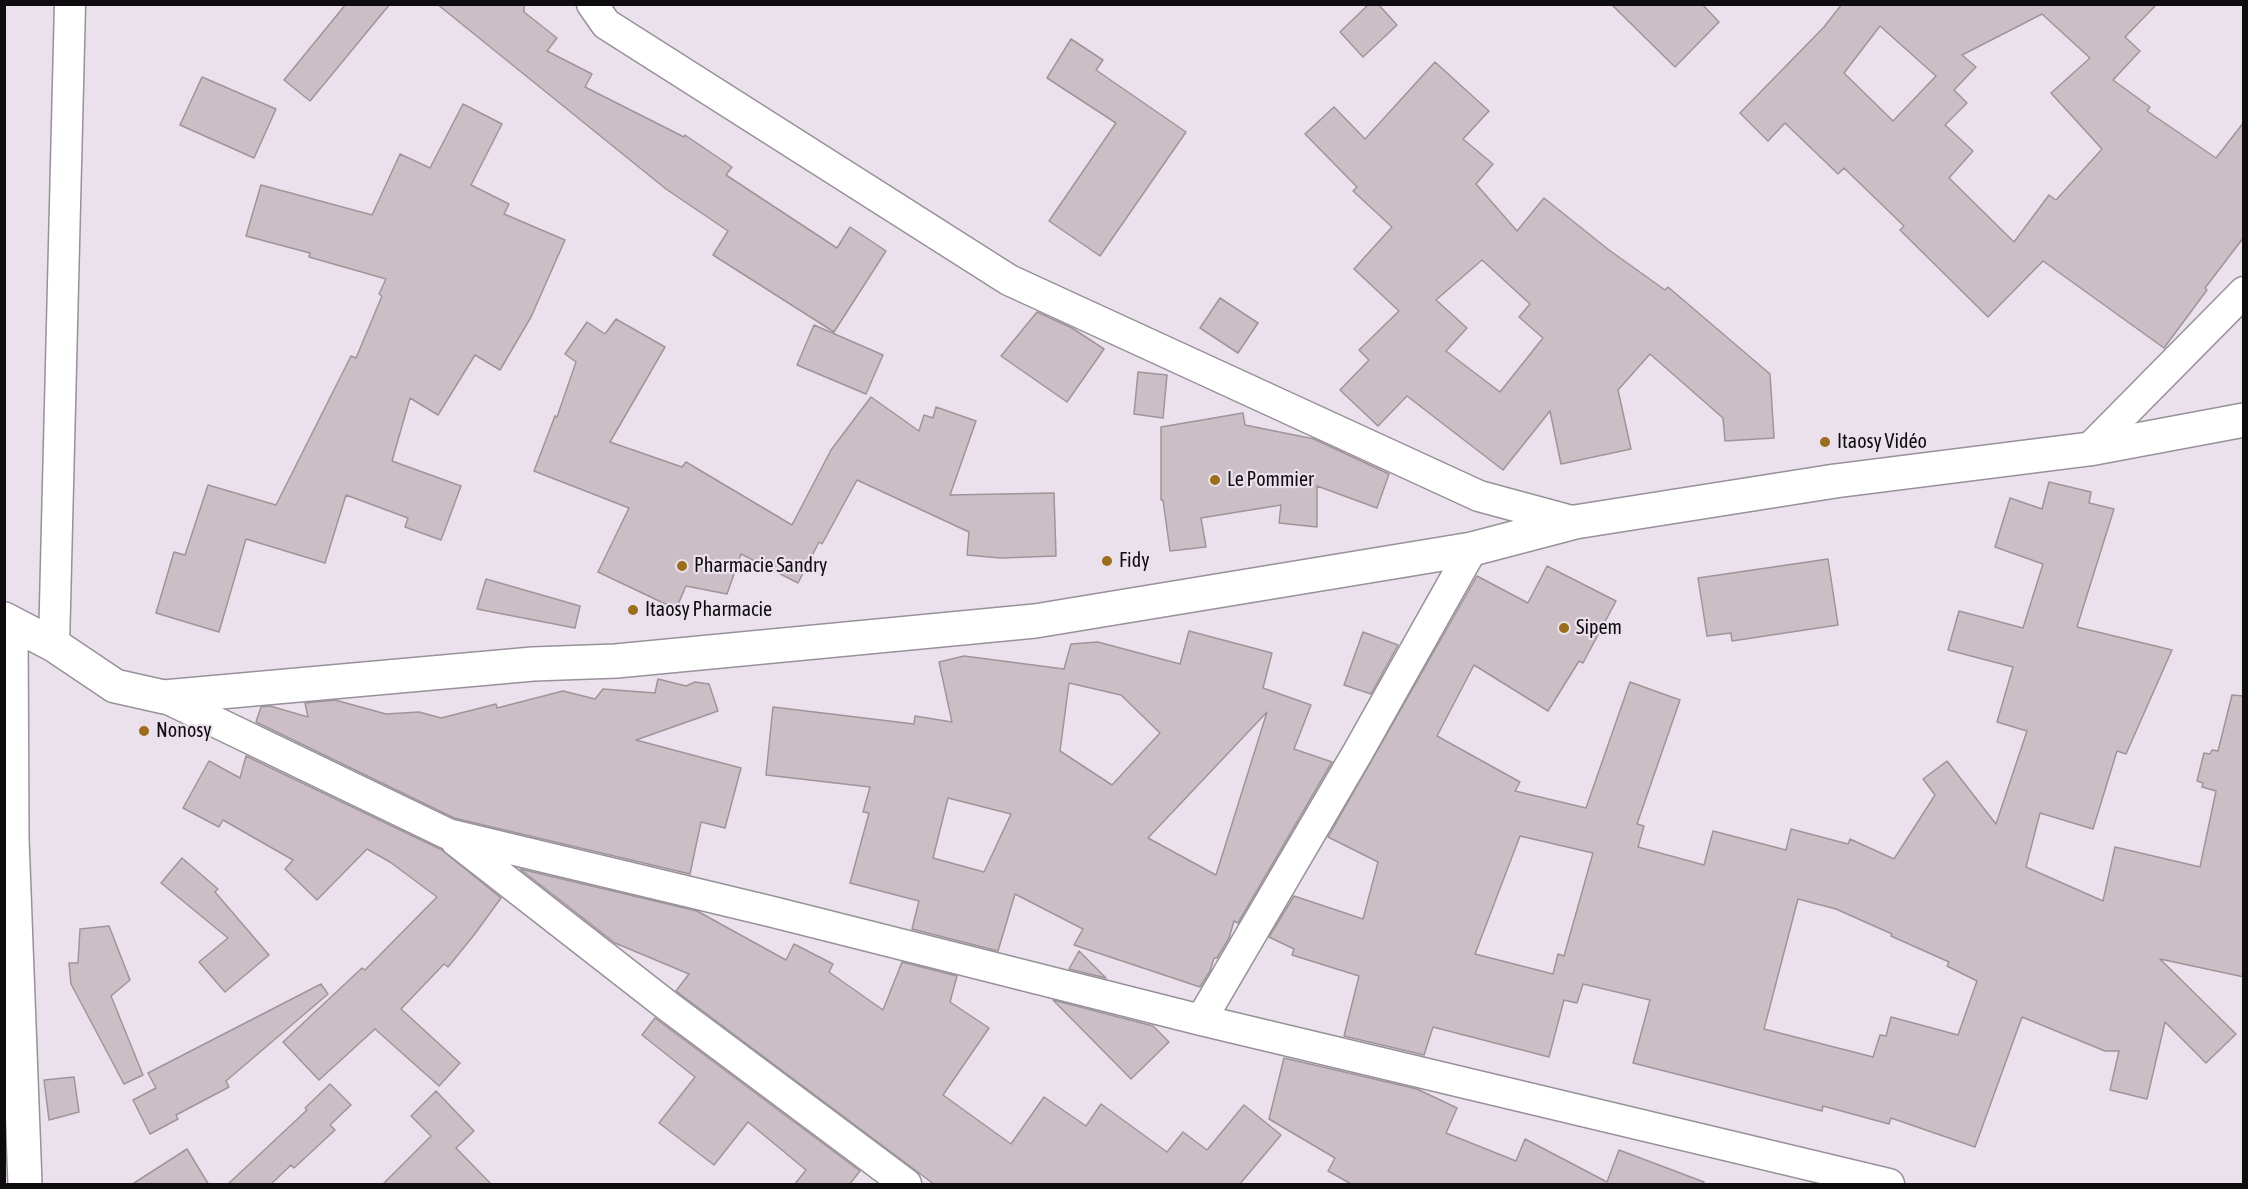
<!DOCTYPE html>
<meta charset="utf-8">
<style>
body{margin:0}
#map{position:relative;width:2248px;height:1189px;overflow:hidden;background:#eae1ec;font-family:"Asap Condensed",sans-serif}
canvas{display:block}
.frame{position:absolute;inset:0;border:6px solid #0f0c10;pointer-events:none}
</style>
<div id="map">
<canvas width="2248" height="1189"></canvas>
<div class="frame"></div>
</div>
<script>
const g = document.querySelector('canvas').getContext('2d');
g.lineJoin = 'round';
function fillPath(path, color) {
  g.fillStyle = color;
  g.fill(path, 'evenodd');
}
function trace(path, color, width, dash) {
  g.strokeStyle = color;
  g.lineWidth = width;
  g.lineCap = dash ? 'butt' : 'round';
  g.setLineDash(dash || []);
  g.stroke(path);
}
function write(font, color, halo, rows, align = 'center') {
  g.font = font + ' "Asap Condensed",sans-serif';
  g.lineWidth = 4.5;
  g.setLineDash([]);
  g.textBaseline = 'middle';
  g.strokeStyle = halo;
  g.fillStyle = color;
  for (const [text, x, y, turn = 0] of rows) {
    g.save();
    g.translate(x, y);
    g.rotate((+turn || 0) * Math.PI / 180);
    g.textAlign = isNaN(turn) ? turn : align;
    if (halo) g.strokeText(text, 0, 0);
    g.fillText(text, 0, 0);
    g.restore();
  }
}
const building = new Path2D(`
 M346,4H390L310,101L284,80Z
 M437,4H524V12L557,38L547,51L592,74L585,87L684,137L685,135L732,167L726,175L837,248L850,227L886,251L834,332L713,255L728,231L666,189Z
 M1369,4H1378L1397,25L1363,57L1340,32Z
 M1611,4H1702L1719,22L1675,67Z
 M1842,4H2157L2125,37L2140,51L2113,80L2150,107L2147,111L2216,158L2244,122V237L2205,288L2207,290L2164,348L2043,261L1988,317L1900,230L1904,226L1844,168L1838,174L1785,123L1768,141L1740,113L1824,27ZM2042,14L2090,58L2051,93L2102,149L2056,200L2049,195L2014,242L1949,178L1973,151L1945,125L1967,103L1954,90L1976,67L1962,55ZM1880,26L1936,76L1893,121L1844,73Z
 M1071,39L1103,60L1096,70L1186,132L1100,256L1049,221L1116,123L1047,78Z
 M1435,62L1489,111L1463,139L1493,164L1476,184L1517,231L1544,198L1609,250L1665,290L1668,287L1770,374L1774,438L1725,441L1723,418L1650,354L1618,390L1631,449L1561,464L1550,411L1503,470L1407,396L1378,426L1340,390L1369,360L1359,350L1399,311L1354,269L1392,227L1353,191L1357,187L1305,134L1334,107L1365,139ZM1482,260L1530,304L1519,317L1543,338L1500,392L1446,351L1467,328L1436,300Z
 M202,77L276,109L254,158L180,125Z
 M463,104L502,124L471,185L509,204L504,214L565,240L531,317L500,370L475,355L438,415L410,398L392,461L461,486L441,540L405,527L408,518L346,495L325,563L246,539L219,632L156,613L174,552L185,555L208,485L276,505L351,356L356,358L382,296L379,294L386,279L309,257L310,253L246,236L261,185L372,215L400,154L430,168Z
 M1220,298L1258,323L1238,353L1200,328Z
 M1037,312L1072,328L1104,349L1067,402L1001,356Z
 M616,319L665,347L610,442L682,467L686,462L792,525L831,450L871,397L919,431L924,415L933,418L936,407L976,421L950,495L1054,493L1056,556L1000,558L967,555L969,532L857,480L822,544L819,542L798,583L741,554L727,594L686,586L676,609L598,572L629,508L534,471L555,416L557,417L576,362L565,354L587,322L605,334Z
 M814,325L883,355L866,394L797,365Z
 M1138,372L1167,375L1163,418L1134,414Z
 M1243,413L1245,425L1314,439L1389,474L1377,508L1317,486V527L1279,523L1281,505L1201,518L1206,547L1170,551L1163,500H1161V427Z
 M2049,482L2091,492L2089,503L2114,509L2077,627L2172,650L2126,754L2117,751L2093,829L2040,813L2026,867L2103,901L2115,847L2200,867L2216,791L2202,787L2203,783L2197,781L2204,753L2210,754L2212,750L2218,751L2232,695L2244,696V977L2160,959L2236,1034L2206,1063L2165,1022L2147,1099L2110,1090L2119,1051H2105L2022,1017L1975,1147L1891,1118L1889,1124L1823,1106L1822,1111L1633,1063L1650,1000L1583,984L1577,1003L1564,1000L1549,1057L1433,1027L1424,1055L1344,1036L1359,976L1292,955L1294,949L1269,937L1294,896L1363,919L1378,862L1328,837L1477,576L1528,603L1547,566L1616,601L1583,663L1579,661L1548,711L1474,665L1437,736L1520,782L1515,791L1586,808L1630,682L1680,700L1637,824L1644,826L1638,847L1704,865L1713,831L1786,850L1791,829L1848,844L1850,839L1894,859L1935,795L1923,779L1947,761L1996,824L2027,731L1997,722L2013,667L1948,650L1959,611L2023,628L2043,564L1995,547L2010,498L2042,509ZM1520,836L1593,853L1564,956L1558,954L1553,974L1475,954ZM1798,899L1836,909L1892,934L1891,936L1949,962L1947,966L1977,981L1958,1035L1891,1017L1886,1036L1880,1035L1873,1057L1764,1029Z
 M1828,559L1838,625L1732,641L1731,633L1707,636L1698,578Z
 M486,579L580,606L575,628L477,609Z
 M1189,631L1272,653L1263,688L1311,705L1294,749L1332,762L1238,923L1234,921L1229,938L1217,958H1214L1210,971L1200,987L1074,945L1083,929L1015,894L998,951L912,929L919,901L850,883L869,813L863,812L870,787L766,775L773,707L914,724L915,716L952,722L939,662L964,656L1064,669L1071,644L1098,642L1180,664ZM1069,683L1121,695L1160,733L1112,785L1060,751ZM1267,712L1216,875L1148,838ZM948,798L1011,814L984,872L933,858Z
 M1363,632L1398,645L1371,694L1344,685Z
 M658,679L686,686L695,682L709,684L718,711L636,740L741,768L725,828L701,822L690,874L454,818L256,722L261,707L270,706L308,717L305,703L335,700L386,714L419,712L441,718L496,704L497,708L563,691L595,699L603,689L655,693Z
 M246,756L442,850L501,898L474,935L448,967L444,964L401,1009L460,1063L439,1086L375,1029L319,1080L283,1042L362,968L365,970L437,897L390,862L367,849L317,900L285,869L293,860L223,820L219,827L183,808L209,761L240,778Z
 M182,858L218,889L215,892L269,955L225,992L199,962L228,938L161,883Z
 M520,869L697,911L786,960L794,944L833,964L829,972L883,1010L902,962L957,976L950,1002L989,1028L943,1095L1011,1144L1044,1097L1086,1126L1101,1104L1167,1152L1183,1132L1207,1150L1244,1105L1281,1135L1239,1185H935L676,991L689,974L615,943Z
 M109,926L130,980L111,996L143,1075L124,1084L71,984L69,963H78L80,929Z
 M1079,951L1106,978L1069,969Z
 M321,984L328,994L226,1081L229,1087L176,1115L178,1119L150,1134L133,1100L156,1088L148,1073Z
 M1053,1000L1153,1026L1169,1042L1131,1079Z
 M655,1018L659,1021L860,1171L849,1185H794L806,1170L748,1122L714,1165L659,1123L695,1077L642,1035Z
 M1284,1058L1417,1089L1457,1108L1446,1133L1516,1161L1525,1139L1607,1182L1619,1150L1704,1182L1703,1185H1353L1328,1171L1335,1158L1269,1119Z
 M74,1077L79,1112L49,1120L44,1080Z
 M330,1084L351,1105L330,1125L335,1130L294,1168L291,1165L270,1185H227L307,1110L305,1108Z
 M436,1091L474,1131L456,1148L492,1185H382L431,1136L411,1116Z
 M187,1149L209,1185H131Z`);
fillPath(building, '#cbbec5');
trace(building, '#a0949b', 1.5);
const minor = new Path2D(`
 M592,4L606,24L1009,280L1479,496L1575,522
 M2089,449L2244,292
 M54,645L70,4
 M164,697L448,834L773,912L1201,1020L1889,1184
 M456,841L669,1007L906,1184
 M1201,1020L1358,752L1472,549`);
const tertiary = new Path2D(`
 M4,619L54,645L115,686L164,697L533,664L616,661L1035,621L1472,549L1575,522L1835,481L2089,449L2244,420
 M11,623L12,839L25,1184`);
trace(minor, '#98909a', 33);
trace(tertiary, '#98909a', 36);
trace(minor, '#fff', 30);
trace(tertiary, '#fff', 33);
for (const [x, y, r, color] of [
 [1825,442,6,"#9a6e1d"],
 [1215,480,6,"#9a6e1d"],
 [1107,561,6,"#9a6e1d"],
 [682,566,6,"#9a6e1d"],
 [633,610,6,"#9a6e1d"],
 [1564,628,6,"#9a6e1d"],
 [144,731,6,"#9a6e1d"]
]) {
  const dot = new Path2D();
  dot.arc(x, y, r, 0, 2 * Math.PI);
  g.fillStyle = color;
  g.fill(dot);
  trace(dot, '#eae1ec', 2);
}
write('20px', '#0f0c10', '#eae1ec', [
 ["Itaosy Vidéo",1837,442],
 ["Le Pommier",1227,480],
 ["Fidy",1119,561],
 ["Pharmacie Sandry",694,566],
 ["Itaosy Pharmacie",645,610],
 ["Sipem",1576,628],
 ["Nonosy",156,731]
], 'left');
</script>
